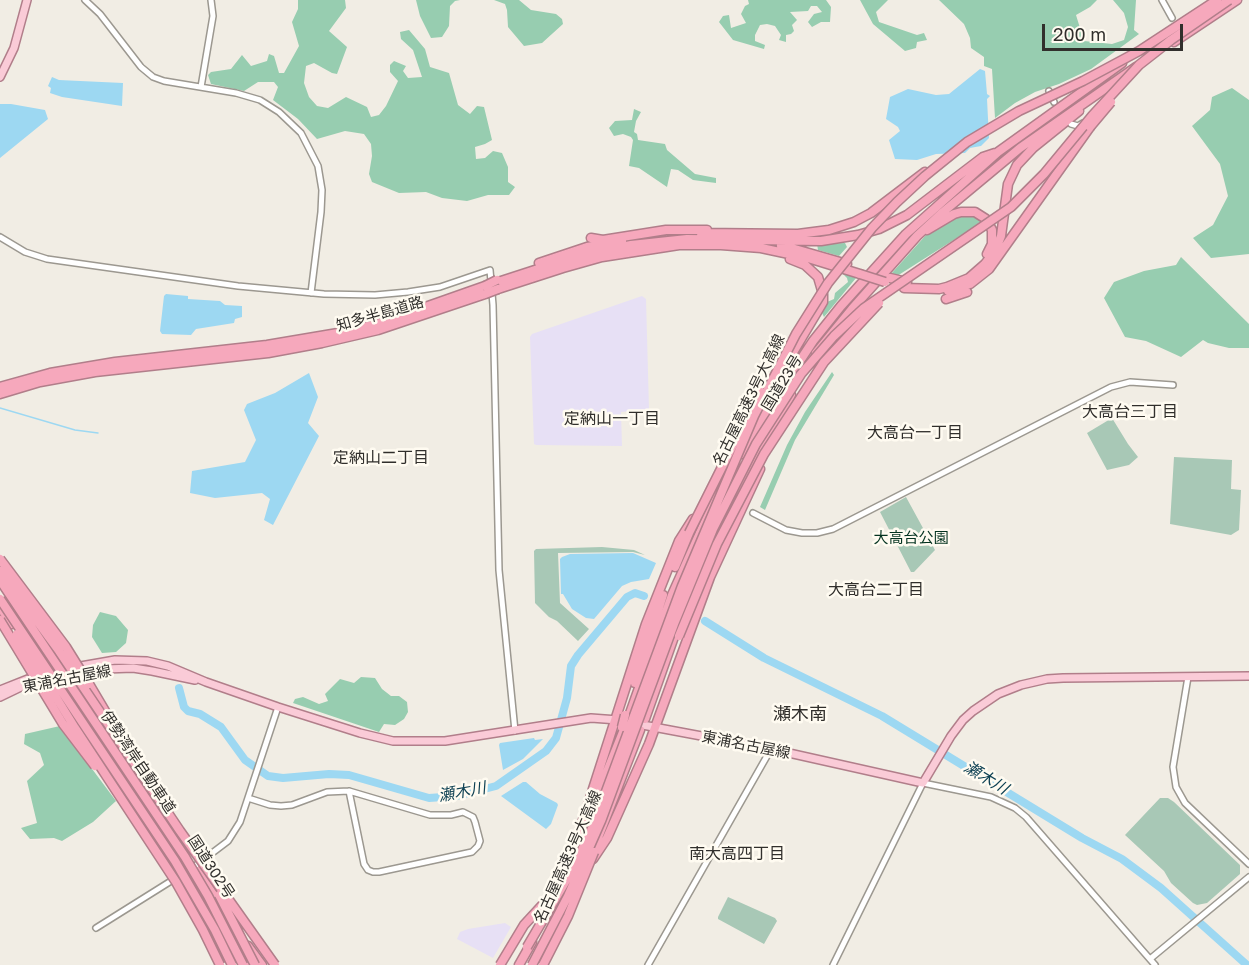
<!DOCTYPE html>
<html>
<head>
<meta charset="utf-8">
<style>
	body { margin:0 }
	#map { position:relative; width:1249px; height:965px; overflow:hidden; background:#f1ede4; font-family:"Golos Text",sans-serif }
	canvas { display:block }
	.scale { position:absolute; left:1042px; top:24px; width:141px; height:27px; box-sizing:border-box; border:3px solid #312f2c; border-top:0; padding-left:8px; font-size:18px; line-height:21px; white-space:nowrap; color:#312f2c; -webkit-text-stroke:4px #fffbf1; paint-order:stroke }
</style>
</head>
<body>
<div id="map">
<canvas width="1249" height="965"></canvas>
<div class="scale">200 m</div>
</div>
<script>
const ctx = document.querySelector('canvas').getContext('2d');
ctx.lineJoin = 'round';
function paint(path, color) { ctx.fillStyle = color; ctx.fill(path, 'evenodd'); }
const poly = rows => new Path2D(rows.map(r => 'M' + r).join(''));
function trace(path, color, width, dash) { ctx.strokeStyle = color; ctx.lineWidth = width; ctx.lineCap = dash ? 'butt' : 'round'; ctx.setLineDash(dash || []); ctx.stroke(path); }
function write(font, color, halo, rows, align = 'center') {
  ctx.font = font + ' "Golos Text","Noto Sans JP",sans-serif'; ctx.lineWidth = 5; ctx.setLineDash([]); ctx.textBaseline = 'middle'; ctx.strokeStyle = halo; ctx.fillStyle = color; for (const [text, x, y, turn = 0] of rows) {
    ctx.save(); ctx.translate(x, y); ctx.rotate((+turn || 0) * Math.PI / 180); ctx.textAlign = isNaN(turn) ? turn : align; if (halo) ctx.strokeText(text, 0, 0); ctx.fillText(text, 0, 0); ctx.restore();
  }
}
paint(poly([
	[642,296,646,299,649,409,621,412,622,446,536,445,534,444,530,337,532,334],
	[505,923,511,927,493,958,457,939,460,932,468,929]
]), '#e7e0f5');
paint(poly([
	[1112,418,1128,444,1138,457,1129,465,1107,470,1087,433],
	[1174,457,1232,460,1231,489,1241,490,1239,530,1231,535,1170,524],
	[906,497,935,550,914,572,911,572,880,512],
	[602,547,634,550,645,555,633,552,558,553,560,603,589,629,578,641,557,621,549,617,535,603,534,551,536,549],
	[1160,798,1168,798,1174,802,1240,865,1240,874,1207,903,1197,905,1193,903,1171,883,1164,871,1125,835],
	[728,897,775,918,777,921,764,944,718,919,718,917]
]), '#a8c8b6');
paint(poly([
	[298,0,345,0,346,8,329,31,347,47,337,74,332,73,314,63,306,66,304,83,309,97,317,106,328,108,346,97,367,107,371,117,379,115,386,106,398,81,390,72,390,65,394,61,406,66,403,71,408,78,422,77,413,50,401,39,400,32,409,30,425,49,430,67,449,73,458,105,470,114,477,106,484,107,492,140,485,144,475,147,476,159,485,158,493,151,502,153,508,167,508,182,515,187,509,195,488,195,467,201,442,198,426,192,399,193,372,182,369,174,372,156,371,144,364,134,345,131,317,139,298,119,273,100,278,87,274,82,258,82,244,91,211,84,208,75,211,72,231,69,242,55,251,66,267,61,269,54,274,56,279,73,284,73,299,46,292,22,298,9],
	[416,0,460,0,455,1,450,6,449,26,442,37,431,38,420,16],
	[494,0,519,0,531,10,556,14,562,19,563,24,542,43,524,46,508,27,507,10,505,4],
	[748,0,826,0,831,7,830,22,821,22,812,27,808,22,814,14,822,12,817,6,811,6,808,11,790,12,797,20,792,25,794,31,791,34,786,35,786,42,779,40,781,35,775,26,767,24,760,25,755,35,755,41,765,45,764,49,733,40,719,22,723,16,729,15,731,28,746,23,741,14,745,6,749,4],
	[860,0,888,0,876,12,879,22,917,35,924,33,927,40,917,42,916,48,905,51,873,24],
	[939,0,1097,0,1090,7,1076,15,1084,41,1112,44,1124,40,1128,27,1124,13,1113,0,1136,0,1134,30,1139,34,1091,69,1059,84,1035,92,1015,103,995,118,992,69,984,66,984,57,971,48,970,38,964,24],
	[1232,88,1249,100,1249,254,1211,258,1193,238,1213,225,1228,196,1220,164,1192,126,1210,110,1212,97],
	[634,109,641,112,636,121,634,132,637,134,638,140,665,144,667,150,695,174,716,178,716,183,693,180,678,170,671,169,667,187,639,168,629,166,633,140,631,137,623,134,614,136,609,128,615,121,632,120],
	[966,215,977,217,982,222,897,276,891,274,926,235,954,217],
	[845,243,847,247,839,256,818,250,817,244],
	[1181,257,1249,324,1249,348,1229,348,1208,343,1203,340,1181,357,1146,341,1125,337,1104,298,1114,282,1144,271,1176,265],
	[842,273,856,278,824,317,822,313,827,302,834,299,835,293,848,282,847,278],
	[832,372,834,375,795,440,765,510,760,507,787,445,805,412],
	[100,612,116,616,128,630,126,643,116,652,102,653,92,637,93,625],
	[361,677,375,678,382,689,391,696,399,696,407,702,408,712,404,719,395,725,384,724,379,732,293,703,295,699,303,697,319,704,328,701,325,694,340,679,354,683],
	[60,726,116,801,93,822,62,841,54,838,30,839,21,828,37,823,27,781,44,765,40,753,24,744,25,734]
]), '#97cdb0');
paint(poly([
	[980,69,985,71,987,94,990,96,987,99,989,138,981,146,970,148,965,153,936,154,917,160,895,159,889,140,900,131,898,127,886,119,890,97,908,89,936,95,949,94],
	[52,77,59,80,123,83,122,106,62,97,50,93,51,88,48,86],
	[0,104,11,104,45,110,48,119,0,158],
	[166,294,188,296,188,299,220,301,225,305,242,306,242,317,235,319,234,323,196,329,191,335,162,334,160,331,164,296],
	[309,373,318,397,308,423,319,436,273,525,264,520,270,499,262,493,215,498,190,493,192,471,245,462,256,440,244,410,247,404,275,393],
	[633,553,656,563,649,579,631,582,622,586,594,619,586,618,572,609,563,594,561,594,560,559,562,557,570,554],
	[534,738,535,740,543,739,523,759,503,770,499,745,500,743],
	[523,782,526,782,540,794,557,803,558,805,551,824,546,829,501,796]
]), '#9dd8f2');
trace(poly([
	[0,408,75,430,98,433]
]), '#9dd8f2', 1.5);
trace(poly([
	[705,621,764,658,882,716,1082,838,1122,859,1161,888,1247,965],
	[179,688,184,707,188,711,200,714,221,727,245,760,268,776,283,778,329,774,349,775,429,798,457,796,496,786,546,751,556,738,567,698,571,666,578,655,627,597,635,593,644,596]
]), '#9dd8f2', 8);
const minor = poly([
	[85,0,100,14,141,67,153,77,164,81,236,93,260,100,279,112,301,133,318,166,322,190,321,212,311,293],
	[1162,0,1172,18],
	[201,87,213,16,211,0],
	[1049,91,1054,102],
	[1071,124,1078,126,1083,123],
	[0,237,25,252,47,259,238,286,324,294,375,295,408,292,440,287,490,270,493,305,499,570,515,731],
	[753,513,786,530,802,533,817,533,833,529,1111,387,1130,382,1173,385],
	[1188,677,1173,767,1176,787,1185,803,1249,864],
	[248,798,270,805,281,806,292,805,327,792,349,791,430,815,451,815,463,812,473,817,475,822,480,841,478,846,472,852,379,872,373,872,368,870,364,864,349,791],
	[96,928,195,866,228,841,240,822,278,707],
	[1150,959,1249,877],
	[648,965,771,749],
	[833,965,923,783,991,797,1015,808,1026,817,1155,965]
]);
const major = poly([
	[0,77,14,48,27,0],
	[75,667,115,660,147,661,168,666,206,682,278,707,360,733,393,741,445,741,591,718,618,720],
	[0,690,33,677,64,669],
	[0,697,29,683,105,669,133,668,152,671,195,680],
	[632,723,771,749,923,783,951,736,963,720,973,711,998,694,1021,685,1047,679,1063,678,1249,676]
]);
const highway = poly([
	[1174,42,1237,0],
	[927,230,954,214,961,212,975,212,986,219,992,230,992,244,987,254],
	[701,233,798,234,829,230,854,222,871,213,925,172],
	[591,238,603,240,666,230,707,230],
	[781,245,847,264],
	[539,263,587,247,622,241],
	[890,278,907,282],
	[498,282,581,255,631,245,687,239,821,241,858,235,879,229,907,215,983,157,995,153],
	[904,288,939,289,947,287,969,278,985,264,995,251,1001,236,1008,184,1017,165,1033,148,1079,111],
	[498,289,563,268,602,257,679,245,721,245,761,248,808,258,860,274],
	[948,291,970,284,989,269,1090,127],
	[946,299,967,292],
	[816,353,852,309,917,236,943,212,1020,148,1136,67],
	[773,386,823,302,823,294,818,277,805,265,790,259],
	[0,387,50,373,115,362,267,345,344,332,377,324,485,286],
	[0,394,40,382,95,372,268,353,322,343,378,330,485,294],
	[776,429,791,395],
	[741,454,761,420,813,341,841,306,906,234,998,152,1122,63],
	[711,548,754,456,774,423],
	[675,567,689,533],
	[0,607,12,624],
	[635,683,663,595],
	[89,684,118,733],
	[94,710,163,818],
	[629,716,672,595,718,493],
	[645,719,675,634,704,565],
	[86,738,123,791],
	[587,821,625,727],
	[592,853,640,730],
	[593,859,607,838,649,744,710,577,760,469],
	[198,871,225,913],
	[566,873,646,624,679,541,693,519],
	[212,920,251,965],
	[248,946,262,965],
	[519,965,532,942]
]);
trace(minor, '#9c9890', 8);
trace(major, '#b17e8a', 10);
trace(highway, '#b17e8a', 11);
trace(minor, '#fff', 5);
trace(major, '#facbd7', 7);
trace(highway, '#f6a8bc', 8);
const highwayBridge = poly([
	[1090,127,1111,102],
	[860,274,885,282],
	[485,286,497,280],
	[485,294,498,289],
	[689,533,760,391],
	[0,559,66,647,89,684],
	[0,571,59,651,180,831,275,965],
	[0,580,185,857,208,896,243,965],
	[0,599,175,861,215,930,232,965],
	[0,620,63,724,95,766],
	[17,634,75,728,176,882,203,930,220,965],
	[679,636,717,544,764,454,824,362,879,303],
	[622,727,625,715],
	[219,895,255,965],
	[527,947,574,867,594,824,682,586,754,416,796,334,828,283,872,228,897,202,925,176,967,142,1019,111,1083,81,1139,51,1217,0],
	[500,965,524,925,559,887],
	[532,965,568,896,601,821,674,624,713,529,756,444,801,374,834,336,864,308,1011,207,1044,174,1092,116,1139,65,1171,40,1229,0],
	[543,965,568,916,594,852]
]);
trace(highwayBridge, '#b17e8a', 11, []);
trace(highwayBridge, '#f6a8bc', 8);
write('15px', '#312f2c', '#fffbf1', [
	["知多半島道路",380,314,-16],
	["国道23号",782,383,-59],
	["名古屋高速3号大高線",749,400,-64],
	["東浦名古屋線",67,679,-11],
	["東浦名古屋線",746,745,11],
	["伊勢湾岸自動車道",138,762,56],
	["名古屋高速3号大高線",568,857,-66],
	["国道302号",211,867,57]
]);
write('15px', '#043320', '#fffbf1', [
	["大高台公園",911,538]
]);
write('16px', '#312f2c', '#fffbf1', [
	["大高台三丁目",1130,412],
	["定納山一丁目",612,419],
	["大高台一丁目",915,433],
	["定納山二丁目",381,458],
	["大高台二丁目",876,590],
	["南大高四丁目",737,854]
]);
write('italic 16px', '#104254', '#fffbf1', [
	["瀬木川",986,778,31],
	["瀬木川",462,792,-10]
]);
write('18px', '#312f2c', '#fffbf1', [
	["瀬木南",800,714]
]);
</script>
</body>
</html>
